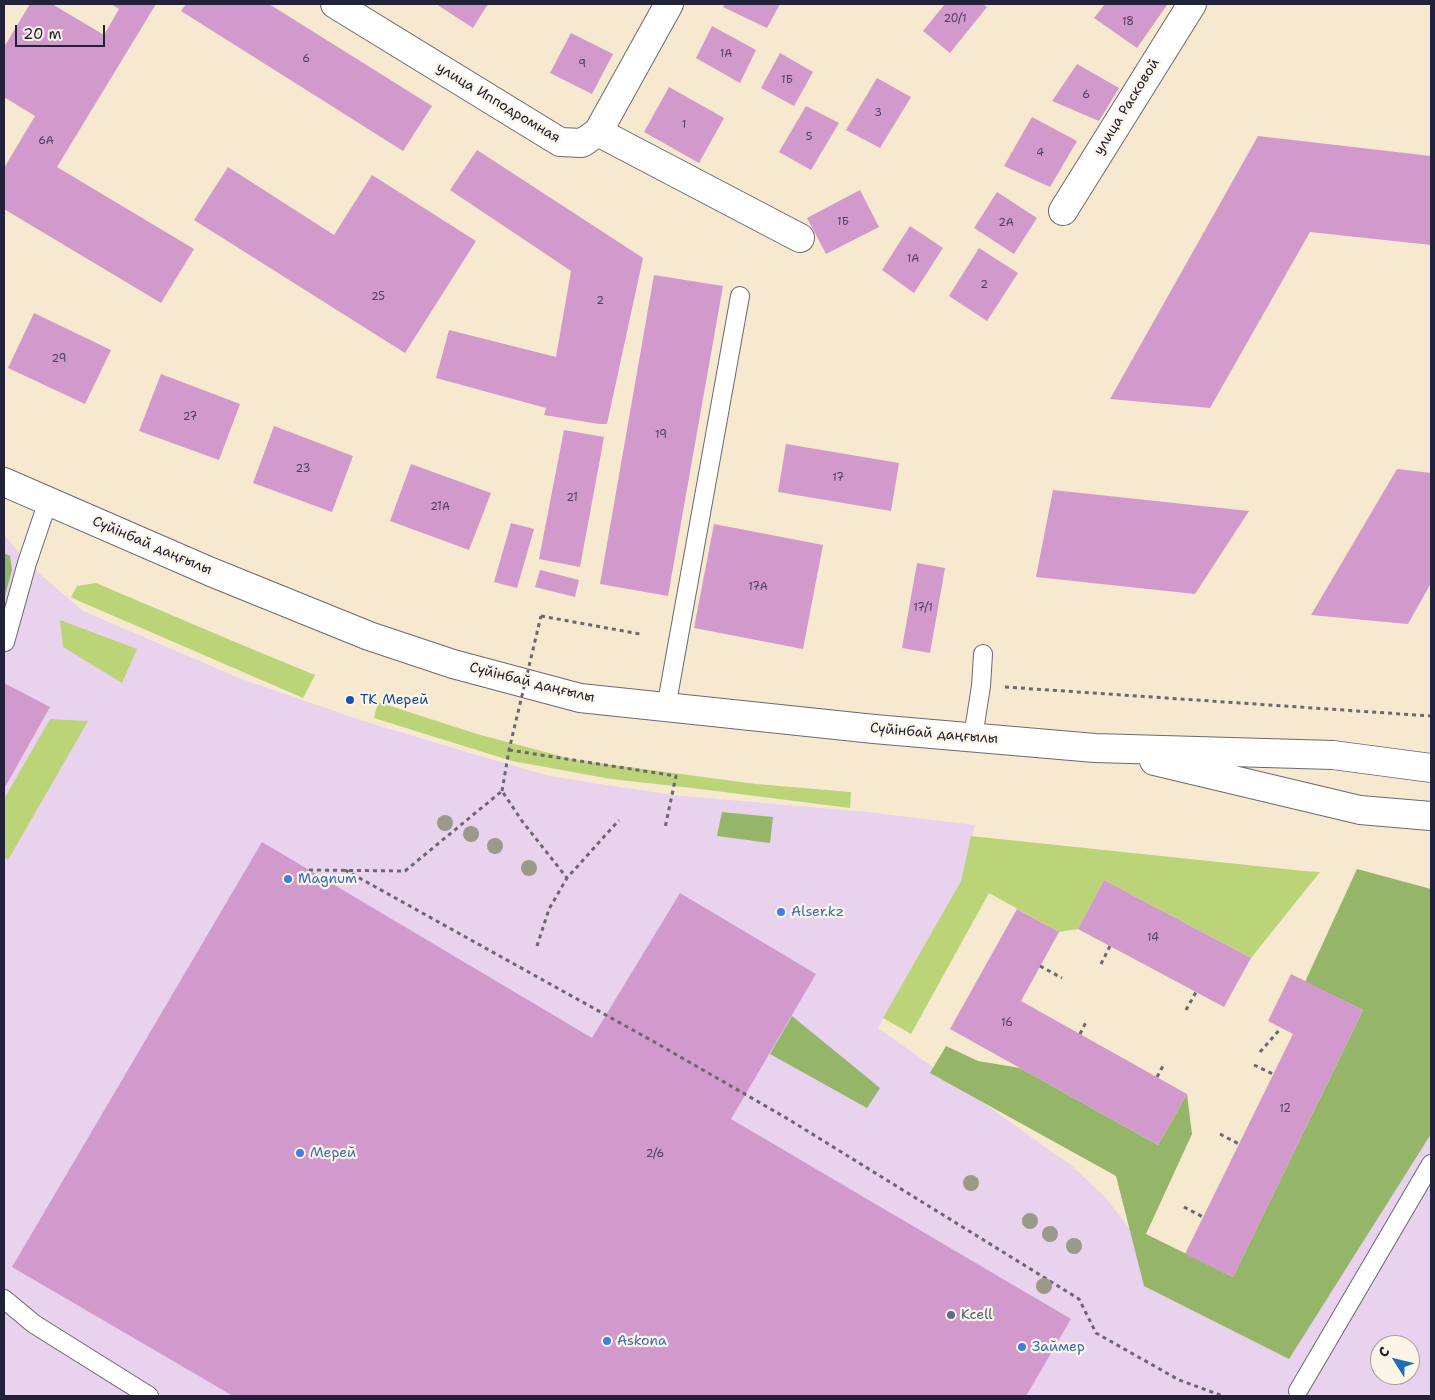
<!DOCTYPE html>
<html>
<head>
<meta charset="utf-8">
<style>
	body { margin:0 }
	#map { position:relative; width:1435px; height:1400px; overflow:hidden; background:#f6e9d0; font-family:"Shantell Sans",sans-serif }
	canvas { display:block }
	.frame { position:absolute; inset:0; border:5px solid #22223b; pointer-events:none }
	.north { position:absolute; left:1370px; top:1335px; width:50px; height:50px; box-sizing:border-box; background:#fcf5e5; border:1px solid #a5a1a1; border-radius:50%; rotate:306deg; font-size:14px; font-weight:700; line-height:20px; text-align:center; color:#22223b }
	.north::after { content:''; display:block; margin:auto; width:18px; height:22px; background:#1f6fb2; clip-path:polygon(50% 0,100% 100%,50% 72%,0 100%) }
	.scale { position:absolute; left:15px; top:25px; width:90px; height:22px; box-sizing:border-box; border:2px solid #22223b; border-top:0; padding-left:6px; font-size:15px; line-height:18px; white-space:nowrap; color:#22223b; -webkit-text-stroke:4px #fcf5e5; paint-order:stroke }
</style>
</head>
<body>
<div id="map">
<canvas width="1435" height="1400"></canvas>
<div class="frame"></div>
<div class="north">С</div>
<div class="scale">20 m</div>
</div>
<script>
const ctx = document.querySelector('canvas').getContext('2d');
ctx.lineJoin = 'round';
function paint(path, color) { ctx.fillStyle = color; ctx.fill(path, 'evenodd'); }
const poly = rows => new Path2D(rows.map(r => 'M' + r).join(''));
function trace(path, color, width, dash) { ctx.strokeStyle = color; ctx.lineWidth = width; ctx.lineCap = dash ? 'butt' : 'round'; ctx.setLineDash(dash || []); ctx.stroke(path); }
function write(font, color, halo, rows, align = 'center') {
  ctx.font = font + ' "Shantell Sans",sans-serif'; ctx.lineWidth = 4.5; ctx.setLineDash([]); ctx.textBaseline = 'middle'; ctx.strokeStyle = halo; ctx.fillStyle = color; for (const [text, x, y, turn = 0] of rows) {
    ctx.save(); ctx.translate(x, y); ctx.rotate((+turn || 0) * Math.PI / 180); ctx.textAlign = isNaN(turn) ? turn : align; if (halo) ctx.strokeText(text, 0, 0); ctx.fillText(text, 0, 0); ctx.restore();
  }
}
paint(poly([
	[4,534,27,563,83,611,239,678,360,720,460,750,549,776,672,795,867,812,975,825,961,881,878,1028,1072,1166,1105,1197,1132,1232,1138,1262,1265,1325,1431,1031,1431,1396,4,1396],
	[1380,1345,1410,1345,1410,1375,1380,1375]
]), '#e8d2ee');
paint(poly([
	[96,583,235,642,315,675,303,698,79,601,71,597,77,586],
	[60,620,137,649,122,683,63,647],
	[378,702,477,734,575,760,756,784,851,792,850,808,692,788,611,779,512,761,374,718],
	[50,719,88,721,8,860,4,857,4,799],
	[971,836,1304,871,1320,872,1251,958,1104,880,1078,929,1059,932,989,893,911,1034,883,1018,961,881]
]), '#bcd478');
paint(poly([
	[4,553,10,556,12,570,4,600],
	[722,812,773,817,770,843,717,836],
	[1357,869,1431,889,1431,1134,1289,1359,1144,1286,1116,1176,930,1073,946,1046,978,1061,1020,1068,1158,1145,1187,1094,1192,1134,1146,1234,1233,1277,1363,1010,1305,982],
	[792,1016,880,1088,867,1108,770,1054]
]), '#95b668');
paint(poly([
	[30,4,52,4,104,35,119,9,111,4,156,4,57,167,194,249,161,303,4,209,4,168,35,116,4,97,4,47],
	[186,4,269,4,432,106,403,151,181,11],
	[436,4,488,4,473,28],
	[725,4,780,4,767,28,723,7],
	[945,4,983,4,987,7,950,53,923,31],
	[1105,4,1166,4,1167,5,1137,48,1094,18],
	[712,26,756,50,740,83,696,58],
	[571,33,613,54,592,94,550,73],
	[780,53,813,72,794,106,761,88],
	[1077,64,1119,88,1099,121,1052,101],
	[877,78,911,97,880,148,846,130],
	[669,87,724,118,699,163,644,132],
	[806,106,839,123,811,170,779,152],
	[1032,117,1077,141,1050,187,1004,166],
	[1258,136,1431,156,1431,245,1310,232,1210,408,1110,399],
	[477,150,643,258,607,424,599,424,544,415,546,408,436,378,449,330,556,357,571,271,450,190],
	[228,167,334,235,372,175,476,241,405,353,194,220],
	[860,190,879,227,826,254,807,218],
	[997,192,1037,218,1014,254,974,228],
	[910,226,943,248,914,293,882,270],
	[979,248,1018,273,987,321,949,296],
	[654,275,723,286,668,596,600,584],
	[34,313,111,350,85,404,8,368],
	[161,374,240,404,219,460,139,431],
	[274,426,353,456,332,512,253,483],
	[564,430,604,437,580,567,539,559],
	[786,444,899,463,891,511,778,492],
	[411,464,491,493,469,550,390,521],
	[1397,469,1431,473,1431,583,1408,624,1311,615],
	[1053,490,1249,511,1195,594,1036,577],
	[511,523,534,529,517,588,494,582],
	[714,524,823,545,803,649,694,628],
	[917,563,945,568,930,653,902,648],
	[540,570,579,580,575,597,535,587],
	[4,683,50,707,4,789],
	[262,842,592,1038,680,893,816,974,731,1119,1071,1319,1026,1396,233,1396,12,1267],
	[1104,880,1251,958,1224,1007,1078,929],
	[1017,909,1059,932,1021,1001,1187,1094,1158,1145,950,1029],
	[1291,974,1363,1010,1233,1277,1185,1254,1293,1034,1268,1021]
]), '#d299cd');
const service = poly([
	[5,642,27,563,48,501],
	[666,708,740,296],
	[973,737,981,686,983,654],
	[4,1299,34,1324,149,1396],
	[1298,1391,1431,1164]
]);
const minor = poly([
	[335,4,560,142,582,143,598,132,800,238],
	[598,132,669,4],
	[1063,211,1192,4]
]);
const primary = poly([
	[4,482,211,572,369,636,453,664,580,698,874,729,1095,748,1333,755,1431,768],
	[1154,761,1360,810,1431,816]
]);
trace(service, '#6c686f', 20);
trace(minor, '#6c686f', 30);
trace(primary, '#6c686f', 30);
trace(poly([
	[541,616,640,634],
	[1005,687,1431,716],
	[509,750,676,776,665,828],
	[309,870,405,871,502,791,522,821,567,878],
	[345,870,658,1044,788,1119,1079,1299,1096,1333,1179,1380,1223,1396],
	[537,946,549,909,567,878,619,820],
	[1101,964,1110,946],
	[1040,966,1062,978],
	[1186,1010,1196,992],
	[1080,1034,1086,1022],
	[1260,1052,1281,1028],
	[1254,1065,1273,1074],
	[1157,1077,1164,1064],
	[1220,1134,1239,1144],
	[1184,1207,1203,1217]
]), '#6c686f', 3, [4, 4]);
trace(service, '#fff', 18);
trace(minor, '#fff', 28);
trace(primary, '#fff', 28);
trace(poly([
	[502,791,509,750,541,616]
]), '#6c686f', 3, [4, 4]);
ctx.fillStyle = '#9b9988';
for (const [x, y] of [
	[445,823],
	[471,834],
	[495,846],
	[529,868],
	[971,1183],
	[1030,1221],
	[1050,1234],
	[1074,1246],
	[1044,1286]
]) { ctx.beginPath(); ctx.arc(x, y, 8, 0, 2 * Math.PI); ctx.fill(); }
for (const [x, y, r, color] of [
	[350,700,5,"#1a4fb4"],
	[288,879,5,"#3f7fe0"],
	[781,912,5,"#3f7fe0"],
	[300,1153,5,"#3f7fe0"],
	[951,1315,5,"#5c6f8a"],
	[607,1341,5,"#3f7fe0"],
	[1022,1347,5,"#3f7fe0"]
]) { const dot = new Path2D(); dot.arc(x, y, r, 0, 2 * Math.PI); ctx.fillStyle = color; ctx.fill(dot); trace(dot, '#fcf5e5', 2); }
write('11px', '#4e4060', null, [
	["20/1",955,19],
	["18",1128,22],
	["1А",726,54],
	["6",306,59],
	["9",582,64],
	["1Б",787,80],
	["6",1086,95],
	["3",878,113],
	["1",684,125],
	["5",809,137],
	["6А",46,141],
	["4",1040,153],
	["1Б",843,222],
	["2А",1006,223],
	["1А",913,259],
	["2",984,285],
	["25",378,297],
	["2",600,301],
	["29",59,359],
	["27",190,417],
	["19",661,435],
	["23",303,469],
	["17",838,478],
	["21",572,498],
	["21А",440,507],
	["17А",758,587],
	["17/1",923,608],
	["14",1153,938],
	["16",1007,1023],
	["12",1285,1109],
	["2/6",655,1154]
]);
write('14px', '#22223b', '#fcf5e5', [
	["улица Ипподромная",498,103,31],
	["улица Расковой",1127,107,-58],
	["Сүйінбай даңғылы",152,546,23],
	["Сүйінбай даңғылы",532,683,14],
	["Сүйінбай даңғылы",934,734,5]
]);
write('14px', '#164399', '#fcf5e5', [
	["ТК Мерей",360,700]
], 'left');
write('14px', '#366cbe', '#fcf5e5', [
	["Magnum",298,879],
	["Alser.kz",791,912],
	["Мерей",310,1153],
	["Askona",617,1341],
	["Займер",1032,1347]
], 'left');
write('14px', '#4e5e75', '#fcf5e5', [
	["Kcell",961,1315]
], 'left');
</script>
</body>
</html>
